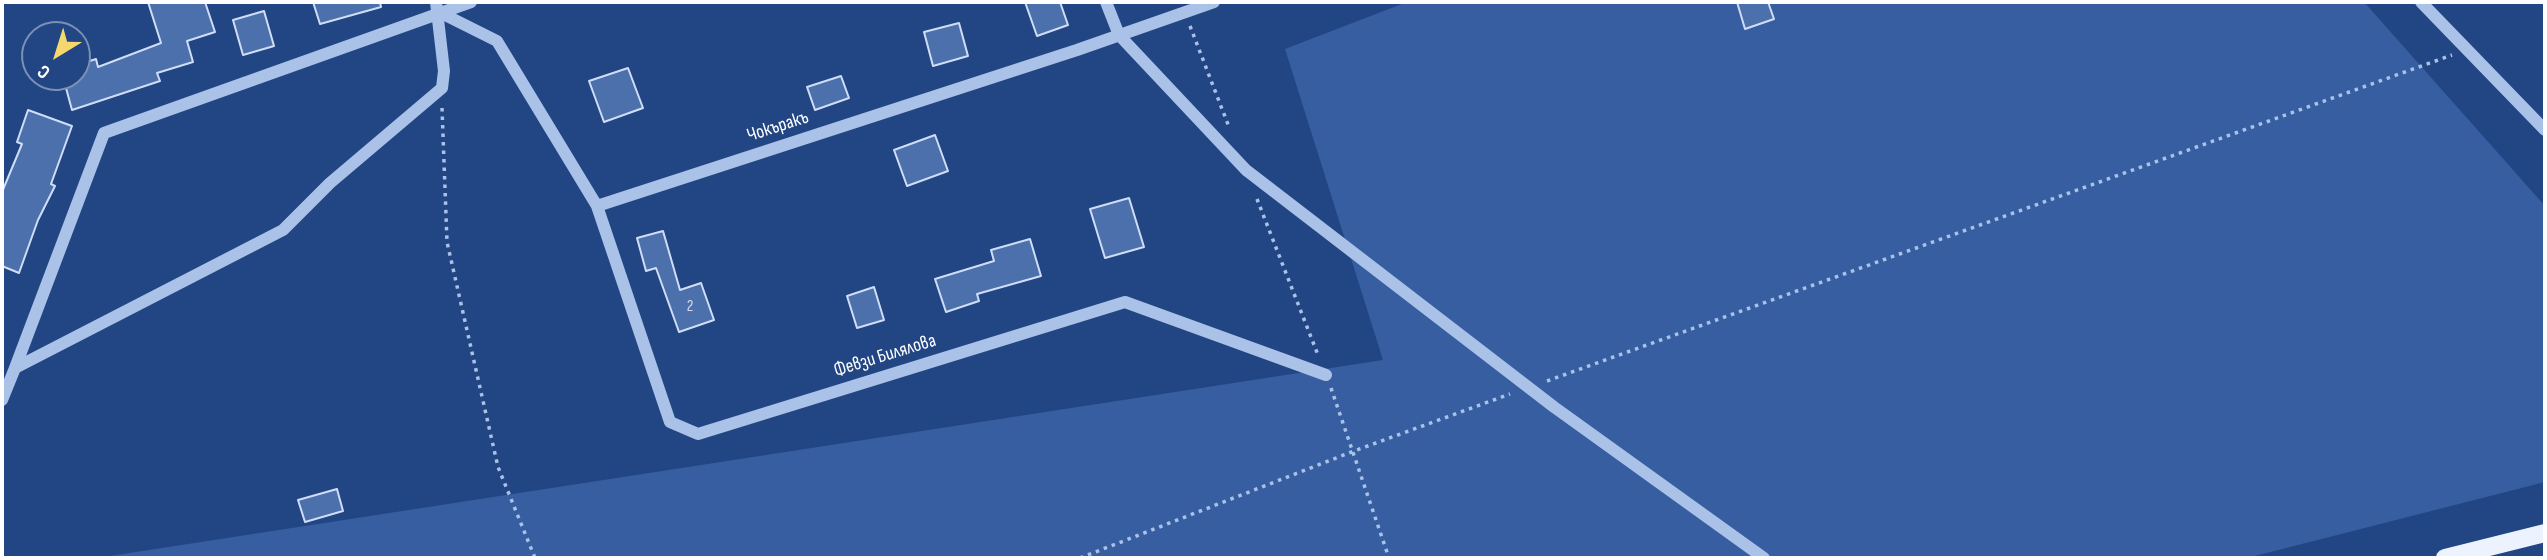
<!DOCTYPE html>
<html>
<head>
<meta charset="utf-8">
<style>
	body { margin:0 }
	#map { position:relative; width:2547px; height:560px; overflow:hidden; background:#224684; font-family:"Sofia Sans Condensed",sans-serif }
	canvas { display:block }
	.frame { position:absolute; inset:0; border:4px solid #fff; pointer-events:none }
	.north { position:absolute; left:21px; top:21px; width:70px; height:70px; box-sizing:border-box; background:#224684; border:2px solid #7a90b5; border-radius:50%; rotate:218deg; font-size:19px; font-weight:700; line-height:28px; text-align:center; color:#fff }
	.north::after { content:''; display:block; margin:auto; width:24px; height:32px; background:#f4d76d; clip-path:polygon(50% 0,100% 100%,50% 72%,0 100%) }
</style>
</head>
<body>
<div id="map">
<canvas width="2547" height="560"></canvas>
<div class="frame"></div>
<div class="north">С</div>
</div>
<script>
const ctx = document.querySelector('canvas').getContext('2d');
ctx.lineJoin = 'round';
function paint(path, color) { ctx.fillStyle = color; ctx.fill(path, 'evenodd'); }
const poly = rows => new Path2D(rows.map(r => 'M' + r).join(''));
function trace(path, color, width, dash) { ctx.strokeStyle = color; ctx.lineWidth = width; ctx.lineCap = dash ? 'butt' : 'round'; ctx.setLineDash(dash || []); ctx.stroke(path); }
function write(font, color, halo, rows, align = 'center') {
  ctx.font = font + ' "Sofia Sans Condensed",sans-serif'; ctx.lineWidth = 7; ctx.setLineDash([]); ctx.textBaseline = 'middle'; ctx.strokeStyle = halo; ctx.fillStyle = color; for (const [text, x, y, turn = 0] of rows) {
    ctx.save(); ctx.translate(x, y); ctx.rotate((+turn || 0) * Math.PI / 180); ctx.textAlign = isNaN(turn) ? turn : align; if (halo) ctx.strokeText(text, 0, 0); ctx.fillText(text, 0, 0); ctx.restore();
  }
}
paint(poly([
	[1407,2,2364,2,2545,206,2545,482,2247,558,97,558,1383,360,1285,49]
]), '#365ea1');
const building = poly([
	[148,2,205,2,215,32,187,41,193,62,157,73,160,81,72,110,63,77,77,77,77,65,96,59,98,67,161,43,148,2],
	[313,2,380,2,381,7,320,24,313,2],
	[1025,2,1060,2,1068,25,1037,36,1025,2],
	[1737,2,1768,2,1774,19,1745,29,1737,2],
	[264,11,274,46,243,55,233,20,264,11],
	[959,23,968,56,933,66,924,32,959,23],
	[628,68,643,108,604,122,589,81,628,68],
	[841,76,849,98,815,110,807,87,841,76],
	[28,110,72,126,51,184,55,186,38,220,19,273,2,266,2,192,22,144,17,142,28,110],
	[935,135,948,171,907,186,894,150,935,135],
	[1129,198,1144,247,1105,258,1090,209,1129,198],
	[663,231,680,290,701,283,714,320,679,332,656,268,646,271,637,238,663,231],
	[1030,239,1041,276,977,294,979,301,946,312,935,279,994,261,991,250,1030,239],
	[874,287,884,320,857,328,847,296,874,287],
	[337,489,343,511,305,522,298,500,337,489]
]);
paint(building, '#4b70ac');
trace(building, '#cfdef6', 2);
trace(poly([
	[1190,26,1229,127],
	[442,108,447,242,498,467,535,558],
	[1257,199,1318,355],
	[1547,381,2452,55],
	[1331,388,1389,558],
	[1080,558,1354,451,1510,394]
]), '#abc2e8', 3.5, [3.5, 5]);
trace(poly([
	[1106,2,1119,35,1246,170,1554,407,1764,558],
	[2421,2,2545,130],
	[439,12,497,41,597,206,1077,50,1214,2],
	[597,206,670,422,698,434,1125,302,1326,375],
	[15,368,104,133,471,2],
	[2,400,15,368,283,230,330,183,442,88,444,71,436,2]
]), '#abc2e8', 12);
trace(poly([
	[2445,558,2545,533]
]), '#edf3fe', 18);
write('16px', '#d2dbea', null, [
	["2",690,307]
]);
write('19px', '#fff', '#224684', [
	["Чокъракъ",778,127,-18],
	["Февзи Билялова",885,356,-17]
]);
</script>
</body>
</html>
